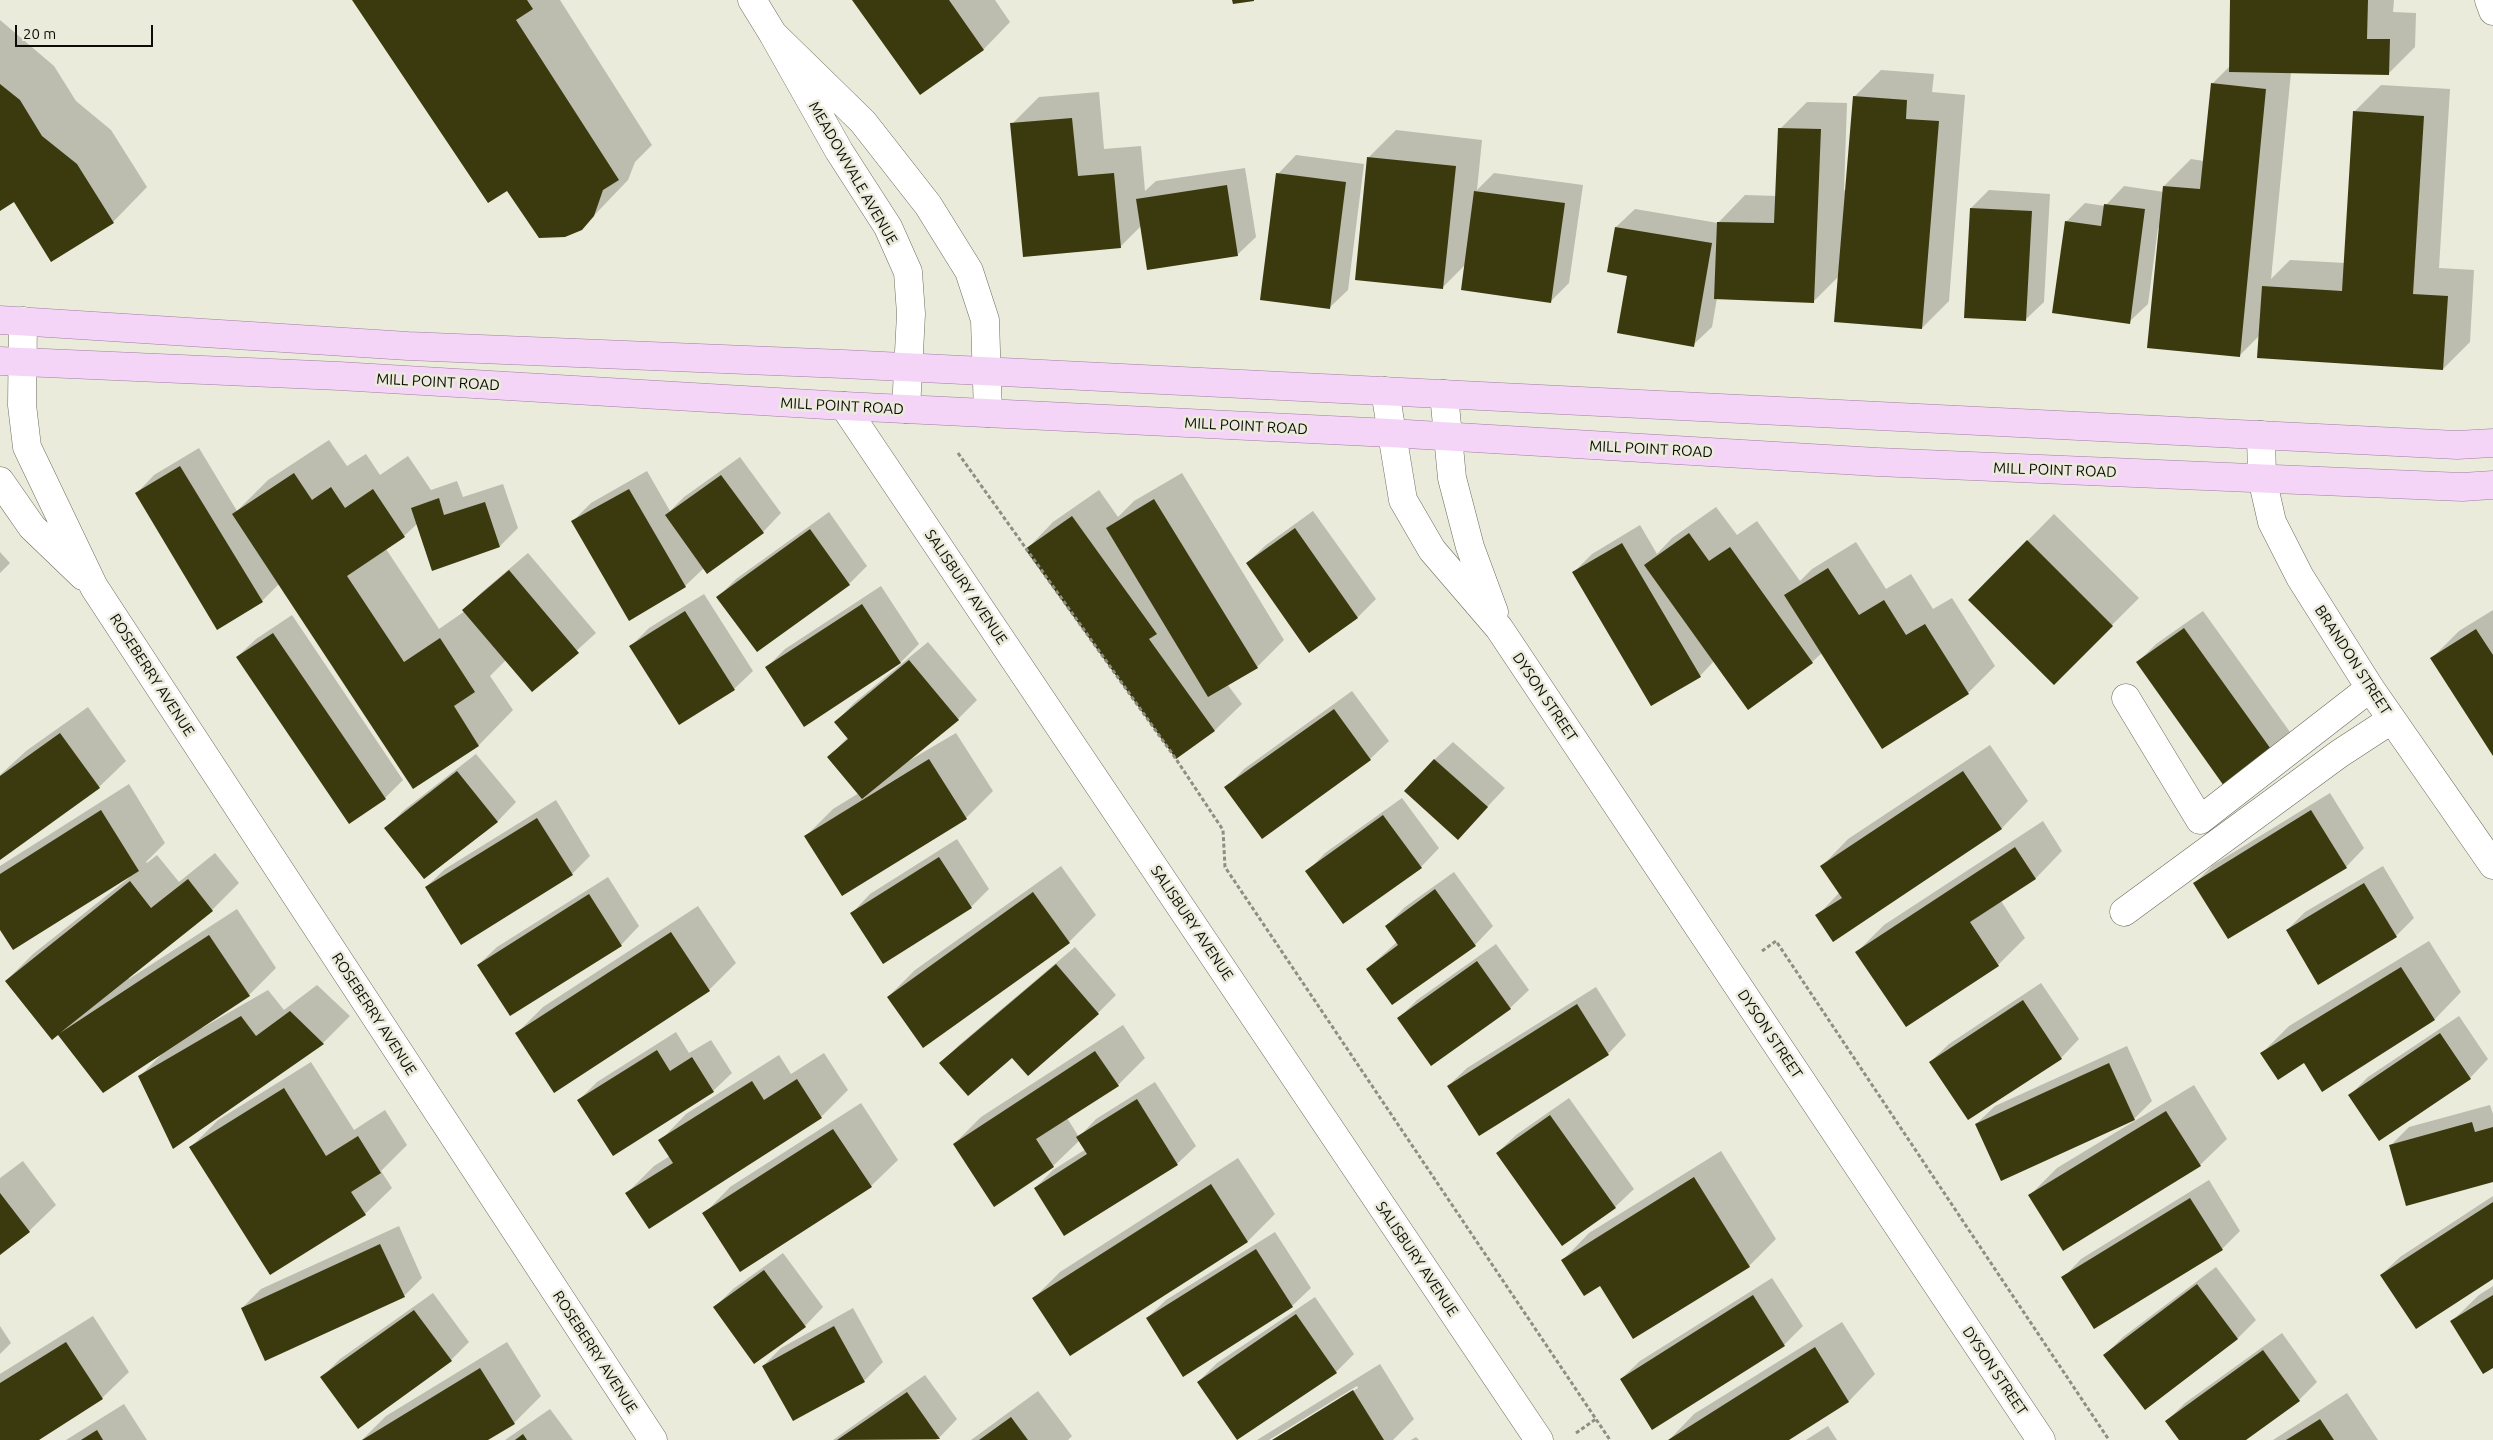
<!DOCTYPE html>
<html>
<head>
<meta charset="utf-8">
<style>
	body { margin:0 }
	#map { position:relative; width:2493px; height:1440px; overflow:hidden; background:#ebebdb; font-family:Ubuntu,sans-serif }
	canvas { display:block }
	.scale { position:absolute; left:15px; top:25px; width:138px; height:22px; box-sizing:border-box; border:2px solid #0d0d08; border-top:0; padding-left:6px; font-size:15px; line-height:18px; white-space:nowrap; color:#0d0d08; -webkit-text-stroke:4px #ebebdb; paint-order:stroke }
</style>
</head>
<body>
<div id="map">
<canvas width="2493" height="1440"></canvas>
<div class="scale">20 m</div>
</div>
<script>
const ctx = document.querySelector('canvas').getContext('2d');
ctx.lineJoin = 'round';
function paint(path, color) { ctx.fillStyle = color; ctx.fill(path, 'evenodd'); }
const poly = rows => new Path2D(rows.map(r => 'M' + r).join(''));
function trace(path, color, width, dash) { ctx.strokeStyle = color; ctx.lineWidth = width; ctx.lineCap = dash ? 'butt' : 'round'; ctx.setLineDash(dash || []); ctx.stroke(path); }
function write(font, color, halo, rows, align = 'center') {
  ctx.font = font + ' Ubuntu,sans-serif'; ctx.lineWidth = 5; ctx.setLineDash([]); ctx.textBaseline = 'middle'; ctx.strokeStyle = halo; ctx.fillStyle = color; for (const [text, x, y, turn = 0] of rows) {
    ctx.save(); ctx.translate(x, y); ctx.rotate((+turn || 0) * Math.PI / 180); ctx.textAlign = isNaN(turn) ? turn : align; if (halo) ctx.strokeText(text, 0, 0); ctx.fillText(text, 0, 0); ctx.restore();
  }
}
paint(poly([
	[353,0,560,0,652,145,635,162,628,180,581,229,508,190],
	[854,0,995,0,1010,22,984,49,920,93],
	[2231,0,2394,0,2393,12,2416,13,2415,47,2388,74,2291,72,2271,279,2290,260,2345,263,2354,112,2381,85,2450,89,2439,268,2474,270,2470,342,2443,369,2260,335,2239,356,2160,228,2158,228,2148,304,2129,322,2066,222,2085,203,2105,206,2124,186,2164,192,2164,186,2191,159,2204,161,2212,84,2230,66],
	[0,20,54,66,76,101,111,130,147,187,113,222,14,201,0,209],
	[1881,70,1934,74,1932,92,1965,95,1949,301,1922,328,1839,276,1814,301,1717,298,1712,327,1693,345,1629,275,1616,227,1635,209,1718,223,1745,195,1777,196,1780,129,1807,102,1847,103,1844,190,1846,190,1854,97],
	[1099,92,1104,149,1141,146,1145,191,1156,181,1245,168,1256,237,1237,255,1141,226,1120,247,1012,124,1039,97],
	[1396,130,1482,140,1477,190,1494,173,1583,185,1569,283,1551,301,1465,265,1443,287,1369,157],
	[1296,155,1364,164,1348,290,1329,308,1278,174],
	[1989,190,2050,194,2044,302,2025,320,1971,208],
	[329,440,347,466,366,454,380,475,408,456,431,490,457,481,463,497,503,484,518,528,500,546,417,524,404,536,386,549,439,629,465,611,463,610,482,592,528,553,596,633,532,691,506,660,490,676,513,710,479,745,413,787,279,584,262,601,136,494,154,475,199,448,237,511,268,480],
	[740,457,781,513,763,532,704,568,685,586,573,521,591,503,647,471,670,511,684,497],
	[1182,473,1284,640,1257,667,1227,684,1242,704,1215,730,1176,758,1027,549,1053,522,1099,490,1118,517,1134,501],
	[1716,507,1737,535,1757,521,1800,581,1812,569,1856,542,1886,589,1911,574,1933,609,1952,598,1995,666,1968,693,1822,653,1812,662,1748,708,1714,661,1700,676,1574,572,1592,554,1640,525,1657,554,1672,538],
	[1313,511,1376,599,1358,617,1310,651,1247,563,1266,545],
	[829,512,867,566,849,584,718,597,736,579],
	[2054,514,2139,598,2054,683,1969,600],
	[0,552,10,563,0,573],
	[881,586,919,644,901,662,767,667,785,649],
	[704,594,753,671,734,689,631,646,649,628],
	[2493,610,2493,754,2432,658,2459,631],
	[2203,611,2290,732,2272,751,2138,662,2156,644],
	[292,615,403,780,385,798,237,657,256,639],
	[928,642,977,700,958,719,905,763,956,733,993,791,966,818,806,836,833,809,859,793,829,757,848,737,836,722,854,703],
	[1352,691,1389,741,1370,759,1226,788,1244,769],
	[88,707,126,761,99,787,0,858,0,775,26,751],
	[1453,742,1505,788,1458,838,1434,760],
	[1990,745,2028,801,2002,828,1817,916,1839,893,1822,866,1848,839],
	[476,754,516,802,498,821,425,878,386,828,404,810],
	[129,784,165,843,146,862,147,863,157,855,179,882,215,853,239,883,212,910,128,977,129,979,237,909,276,968,249,995,201,1027,202,1028,268,990,284,1010,317,985,350,1016,323,1043,174,1147,140,1076,163,1053,58,1033,6,981,33,954,130,877,129,875,0,927,0,866],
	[2330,793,2364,848,2346,867,2195,883,2213,865],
	[1402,798,1439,848,1421,867,1307,872,1325,853],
	[556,800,590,856,572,874,426,887,445,869],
	[2043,821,2062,851,2036,878,2001,901,2025,938,1998,965,1857,952,1884,925],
	[957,839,989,889,971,907,852,913,870,894],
	[1061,866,1096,915,1069,942,888,997,915,970],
	[2383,866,2414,918,2396,936,2287,930,2305,912],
	[1454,872,1493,926,1475,945,1393,1004,1367,969,1397,942,1386,926,1405,907],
	[608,877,639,926,621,945,478,965,497,947],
	[698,906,736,963,709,990,516,1034,543,1007],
	[2429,941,2461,992,2435,1019,2323,1090,2304,1062,2262,1053,2289,1026],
	[1496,944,1529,990,1510,1008,1399,1018,1417,1000],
	[1075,947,1116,995,1098,1013,1013,1056,941,1063,959,1045],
	[2041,983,2079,1039,2061,1058,1930,1062,1949,1044],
	[1596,987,1626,1035,1608,1054,1448,1086,1467,1068],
	[2459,1016,2488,1059,2470,1078,2350,1095,2368,1077],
	[1123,1025,1145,1058,1118,1085,1067,1118,1079,1137,1096,1119,1155,1082,1196,1146,1177,1164,1035,1188,1053,1170,1086,1149,1080,1140,1053,1166,954,1144,981,1117],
	[676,1032,689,1053,711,1040,732,1073,713,1091,579,1100,597,1082],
	[2127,1046,2152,1101,2134,1119,1976,1124,1995,1106],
	[824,1053,848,1090,821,1117,627,1193,654,1166,670,1156,660,1141,686,1114,779,1055,791,1074],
	[311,1062,354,1130,385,1110,407,1145,381,1171,392,1188,365,1214,191,1147,218,1120],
	[2194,1085,2227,1139,2200,1165,2030,1195,2057,1168],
	[1569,1098,1634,1189,1615,1207,1497,1153,1516,1135],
	[861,1103,898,1160,871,1186,704,1214,730,1187],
	[2490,1105,2493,1114,2493,1181,2391,1145,2409,1127],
	[1721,1151,1776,1239,1749,1266,1563,1260,1589,1233],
	[1238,1158,1275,1214,1248,1241,1070,1354,1033,1299,1060,1272],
	[23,1161,56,1205,29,1231,0,1254,0,1178],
	[2209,1180,2240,1231,2222,1249,2063,1278,2081,1259],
	[2493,1196,2493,1278,2381,1275,2400,1257],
	[399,1226,422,1278,404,1296,242,1308,261,1289],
	[1275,1232,1311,1288,1292,1306,1147,1318,1166,1300],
	[783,1253,823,1307,805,1326,715,1307,733,1289],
	[2216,1267,2256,1320,2238,1338,2145,1408,2105,1355,2123,1337],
	[1772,1278,1803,1326,1784,1345,1652,1428,1621,1379,1640,1361],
	[2493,1286,2493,1366,2452,1321,2479,1295],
	[433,1293,469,1342,451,1360,322,1377,340,1359],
	[1315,1297,1354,1354,1336,1372,1198,1382,1217,1363],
	[853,1308,883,1362,864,1381,793,1419,763,1366,781,1348],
	[93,1316,129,1372,102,1398,37,1440,0,1440,0,1374],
	[1842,1322,1875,1374,1849,1401,1787,1440,1669,1440,1694,1414],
	[0,1326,11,1343,0,1354],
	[2282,1333,2317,1382,2299,1400,2243,1440,2180,1440,2167,1421,2185,1403],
	[507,1342,541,1396,514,1423,486,1440,362,1440,386,1416],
	[1380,1364,1414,1419,1393,1440,1274,1440,1358,1388,1357,1386,1269,1440,1257,1440],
	[925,1375,957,1419,939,1438,936,1440,833,1440],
	[1038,1391,1072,1436,1068,1440,971,1440],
	[2347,1393,2378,1440,2273,1440],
	[124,1404,147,1440,66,1440],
	[550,1409,573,1440,505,1440],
	[1828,1426,1837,1440,1806,1440],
	[1416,1437,1419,1440,1411,1440]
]), '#0003');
paint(poly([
	[352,0,527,0,533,9,516,20,619,180,603,190,594,216,582,230,565,237,539,238,507,191,488,203],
	[852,0,949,0,984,50,920,95],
	[1232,0,1254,0,1254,1,1233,4],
	[2230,0,2368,0,2367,39,2390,39,2389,75,2229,72],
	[2211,83,2266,89,2240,357,2147,348,2163,186,2200,189],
	[0,84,20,100,42,136,77,164,114,223,51,262,14,202,0,211],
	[1853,96,1907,100,1906,119,1939,121,1922,329,1834,322],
	[2353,111,2424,116,2413,294,2448,296,2443,370,2257,358,2262,286,2342,291],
	[1072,118,1078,176,1114,173,1121,248,1023,257,1010,123],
	[1778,128,1821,129,1814,303,1714,299,1717,222,1774,223],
	[1367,157,1456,166,1443,289,1355,280],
	[1276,173,1346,182,1330,309,1260,300],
	[1227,185,1238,256,1147,270,1136,199],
	[1474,191,1565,203,1551,303,1461,290],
	[2104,204,2145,209,2130,324,2052,313,2065,221,2101,226],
	[1970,208,2032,211,2026,321,1964,318],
	[1615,227,1712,243,1694,347,1617,333,1627,276,1607,272],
	[180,466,263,602,217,630,135,493],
	[294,473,312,500,331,487,345,508,373,489,405,537,347,576,404,662,440,638,475,692,454,706,479,746,413,789,232,514],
	[721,475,764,533,707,574,665,515],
	[629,489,686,587,629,621,571,521],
	[439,498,444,515,485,502,500,547,432,571,411,508],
	[1154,499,1258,668,1208,697,1106,528],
	[1072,516,1157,634,1149,639,1215,731,1176,759,1025,549],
	[1295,528,1358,618,1309,653,1246,563],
	[810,529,850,585,757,652,716,597],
	[1689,533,1709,561,1730,547,1813,663,1748,710,1644,565],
	[2027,540,2113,626,2054,685,1968,600],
	[1622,543,1701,677,1651,706,1572,572],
	[1828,568,1859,615,1884,600,1906,635,1925,624,1969,694,1882,749,1784,595],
	[509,570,579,653,532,692,462,610],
	[862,604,901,663,804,727,765,667],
	[685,611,735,690,679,725,629,646],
	[2184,628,2273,752,2224,786,2136,662],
	[2476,629,2493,655,2493,756,2430,658],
	[273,633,386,799,349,824,236,657],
	[909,660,959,720,862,799,827,757,848,739,834,722],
	[1334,709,1371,760,1262,839,1224,787],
	[60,733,100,788,0,860,0,776],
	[929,759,967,819,842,896,804,836],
	[1434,759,1488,807,1458,840,1404,791],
	[457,771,498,822,424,879,384,828],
	[1963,771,2002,829,1833,942,1815,915,1842,898,1820,866],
	[101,810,139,871,13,950,0,930,0,874],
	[2311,810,2347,868,2228,939,2193,883],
	[1383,815,1422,868,1343,924,1305,871],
	[537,818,573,875,461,945,425,887],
	[2015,847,2036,879,1970,922,1999,966,1906,1027,1855,952],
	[939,857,972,908,883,964,850,913],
	[188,879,213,911,60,1033,209,935,250,996,103,1093,58,1035,52,1040,5,981,130,881,151,908],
	[2364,883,2397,937,2318,985,2286,930],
	[1435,889,1476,946,1392,1005,1366,969,1398,945,1385,926],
	[1033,892,1070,943,923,1048,887,997],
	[589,894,622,946,510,1016,477,965],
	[671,932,710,991,554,1093,515,1033],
	[1477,961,1511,1009,1431,1066,1397,1018],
	[1056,964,1099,1014,1028,1076,1012,1058,968,1096,939,1063],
	[2401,967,2435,1020,2322,1092,2304,1063,2278,1080,2260,1053],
	[2023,1000,2062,1059,1968,1120,1929,1062],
	[1577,1004,1609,1055,1479,1136,1447,1086],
	[290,1011,324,1044,173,1149,138,1076,241,1016,256,1036],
	[2440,1033,2471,1079,2379,1141,2348,1095],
	[657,1050,670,1071,692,1057,714,1092,613,1156,577,1100],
	[1095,1051,1119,1086,1036,1139,1054,1167,994,1207,953,1144],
	[2109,1063,2135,1120,2001,1181,1975,1124],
	[797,1079,822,1118,649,1229,625,1193,673,1163,658,1140,752,1081,764,1100],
	[284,1088,326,1156,358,1136,381,1173,351,1192,366,1215,270,1275,189,1147],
	[1137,1099,1178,1165,1064,1236,1034,1188,1087,1154,1076,1137],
	[2166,1111,2201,1166,2063,1251,2028,1195],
	[1550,1115,1616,1208,1562,1246,1496,1153],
	[2472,1122,2475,1132,2493,1127,2493,1182,2406,1206,2389,1145],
	[833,1129,872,1187,740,1272,702,1213],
	[1694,1177,1750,1267,1633,1339,1600,1286,1584,1296,1561,1260],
	[1211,1184,1248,1242,1070,1356,1032,1298],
	[0,1193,30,1232,0,1255],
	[2190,1198,2223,1250,2094,1329,2061,1277],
	[2493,1202,2493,1279,2416,1329,2380,1275],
	[380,1244,405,1297,265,1361,241,1308],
	[1256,1249,1293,1307,1183,1377,1146,1318],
	[764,1270,806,1327,754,1364,713,1307],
	[2197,1284,2238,1339,2145,1410,2103,1355],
	[1753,1295,1785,1346,1652,1430,1620,1379],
	[2493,1295,2493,1368,2483,1374,2450,1321],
	[414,1310,452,1361,358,1429,320,1377],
	[1296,1314,1337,1373,1237,1440,1197,1382],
	[834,1326,865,1382,793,1421,762,1366],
	[66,1342,103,1399,39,1440,0,1440,0,1383],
	[1815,1347,1849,1402,1789,1440,1668,1440],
	[2263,1350,2300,1401,2246,1440,2179,1440,2165,1421],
	[480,1368,515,1424,488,1440,362,1440],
	[1353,1390,1384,1440,1272,1440],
	[907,1392,940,1439,837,1440],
	[1011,1417,1028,1440,979,1440],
	[2320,1419,2334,1440,2286,1440],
	[97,1430,103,1440,81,1440],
	[523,1434,527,1440,515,1440]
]), '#3b3a0f');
const minor = poly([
	[752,0,773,34,839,151,888,227,908,272,911,314,906,409],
	[2489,0,2493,11],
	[773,34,863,122,928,205,969,271,985,320,988,413],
	[23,321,22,405,27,447,94,587,653,1440],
	[1385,391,1403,500,1432,550,1499,628,2041,1440],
	[1444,394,1452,478,1470,547,1494,612],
	[844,406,1539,1440],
	[2261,435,2262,478,2272,522,2300,577,2370,688,2493,865],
	[0,481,32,527,83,576],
	[2126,698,2200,820,2370,688],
	[2124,912,2339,754,2391,720]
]);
const major = poly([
	[0,320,408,346,843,364,2457,445,2493,443],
	[0,361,339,376,844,406,1390,433,1877,462,2462,487,2493,485]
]);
trace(minor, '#6c6c5e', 29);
trace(major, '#9f7da0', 29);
trace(poly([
	[958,453,1176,759,1223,830,1225,867,1610,1440],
	[1762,951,1776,941,2109,1440],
	[1576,1433,1596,1419]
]), '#8e8e83', 3, [4, 2.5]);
trace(minor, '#fff', 28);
trace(major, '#f5d5f7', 28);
write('15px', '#0d0d08', '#ebebdb', [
	["MEADOWVALE AVENUE",853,173,60],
	["MILL POINT ROAD",438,382,3],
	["MILL POINT ROAD",842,406,3],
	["MILL POINT ROAD",1246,426,3],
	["MILL POINT ROAD",1651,449,3],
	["MILL POINT ROAD",2055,470,2],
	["SALISBURY AVENUE",966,587,56],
	["BRANDON STREET",2353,660,57],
	["ROSEBERRY AVENUE",152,675,57],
	["DYSON STREET",1545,697,56],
	["SALISBURY AVENUE",1192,923,56],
	["ROSEBERRY AVENUE",374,1014,57],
	["DYSON STREET",1770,1034,56],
	["SALISBURY AVENUE",1417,1259,56],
	["ROSEBERRY AVENUE",595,1352,57],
	["DYSON STREET",1995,1371,56]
]);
</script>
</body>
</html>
